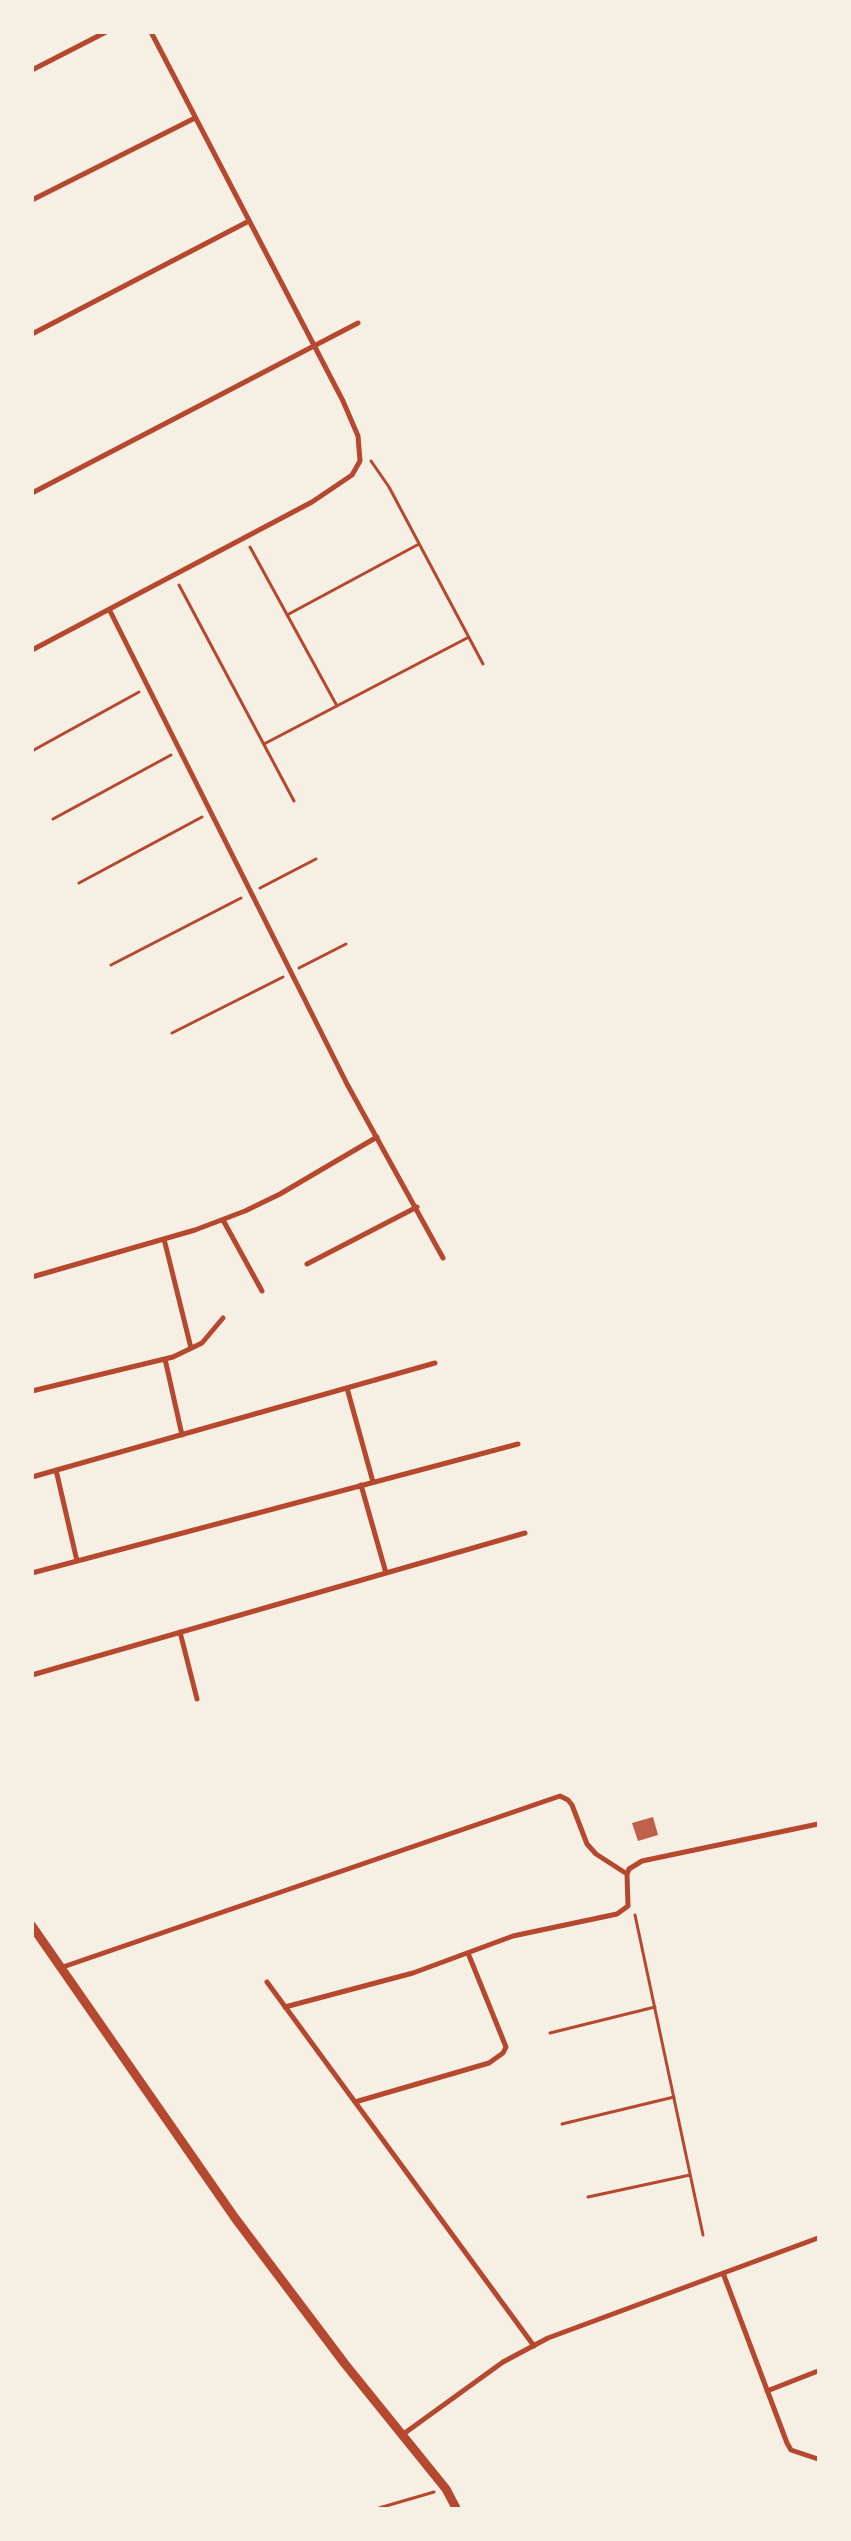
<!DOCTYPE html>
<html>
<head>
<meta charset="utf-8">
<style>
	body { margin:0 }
	#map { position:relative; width:851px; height:2541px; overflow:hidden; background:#f6efe4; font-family:Arial,sans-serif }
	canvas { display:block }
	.frame { position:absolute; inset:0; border:34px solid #f6efe4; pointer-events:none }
</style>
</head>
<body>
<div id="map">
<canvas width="851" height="2541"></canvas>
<div class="frame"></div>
</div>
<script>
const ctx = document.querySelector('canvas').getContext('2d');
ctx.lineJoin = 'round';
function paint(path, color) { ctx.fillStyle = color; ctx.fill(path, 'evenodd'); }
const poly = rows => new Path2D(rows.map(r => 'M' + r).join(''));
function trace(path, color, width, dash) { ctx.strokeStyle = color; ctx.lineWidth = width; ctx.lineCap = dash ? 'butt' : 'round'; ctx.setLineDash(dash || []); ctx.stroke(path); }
paint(poly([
	[653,1817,658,1835,638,1841,632,1823]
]), '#bf614a');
trace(poly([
	[371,461,389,487,483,664],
	[250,547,337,706],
	[179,585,294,801],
	[287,615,419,544],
	[264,744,469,637],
	[32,751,139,692],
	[53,819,171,755],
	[79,883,202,817],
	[260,888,316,859],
	[111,965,241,898],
	[299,968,346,944],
	[172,1033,283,977],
	[635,1915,703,2235],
	[550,2033,655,2007],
	[562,2124,674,2097],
	[588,2197,690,2175],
	[379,2508,434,2492]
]), '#b5482f', 3);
trace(poly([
	[32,70,106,32],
	[32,200,195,118],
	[32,334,249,221],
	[32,493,358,323],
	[110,611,347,1084,443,1258],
	[32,650,312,502,352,475,360,461,358,436,343,401,151,32],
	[223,1220,262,1291],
	[164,1239,191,1348],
	[307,1264,417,1207],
	[32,1277,195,1230,245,1211,280,1194,377,1137],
	[165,1359,182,1435],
	[347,1388,373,1482],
	[32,1391,173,1357,202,1343,223,1318],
	[56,1470,77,1561],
	[32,1477,435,1363],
	[361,1485,386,1573],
	[32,1573,518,1444],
	[180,1632,197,1699],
	[32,1675,525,1533],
	[60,1968,560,1796,568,1800,572,1805,587,1844,596,1854,627,1874],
	[267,1982,534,2346],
	[285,2007,413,1973,513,1936,617,1914,628,1906,627,1874,629,1869,642,1861,818,1824],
	[355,2102,489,2063,503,2053,506,2047,468,1953],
	[723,2273,787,2443,791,2450,818,2459],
	[767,2391,818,2371],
	[402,2435,503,2362,548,2338,818,2238]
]), '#b5482f', 5);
trace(poly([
	[32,1926,235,2218,345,2364,446,2489,456,2508]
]), '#b5482f', 9);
</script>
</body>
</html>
